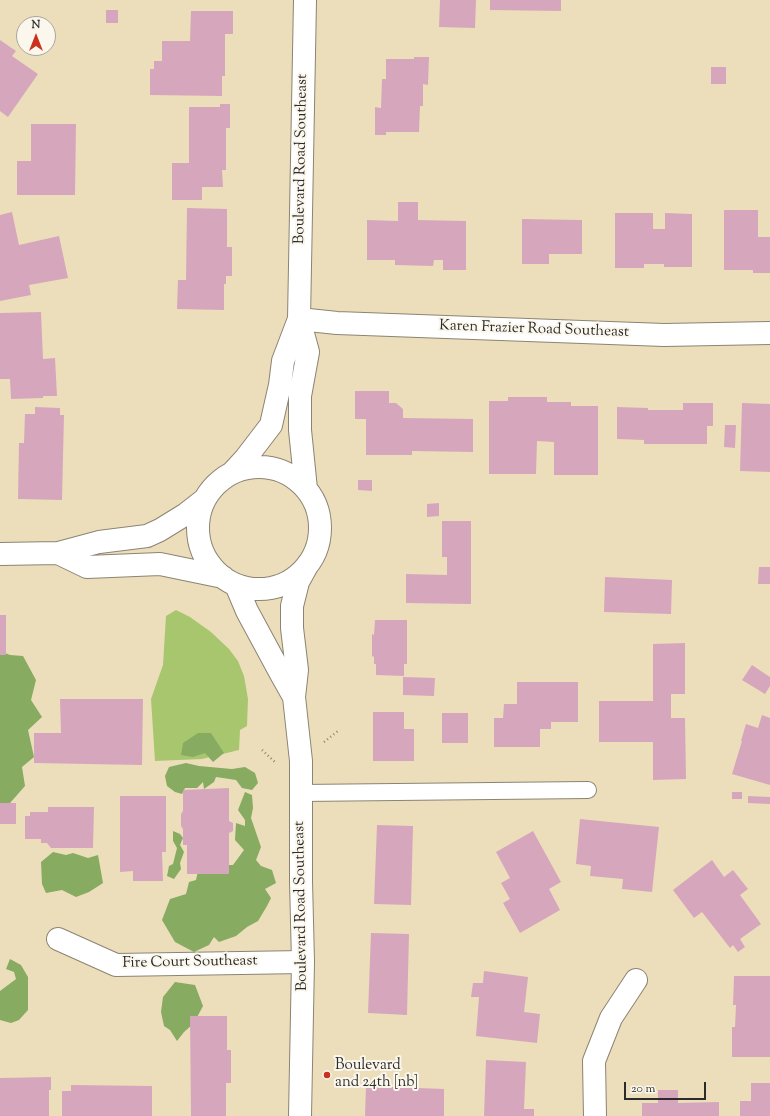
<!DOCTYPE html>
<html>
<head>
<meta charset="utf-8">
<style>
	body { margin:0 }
	#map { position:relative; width:770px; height:1116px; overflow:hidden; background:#ecdebb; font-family:"Sorts Mill Goudy",serif }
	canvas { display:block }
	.north { position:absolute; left:16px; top:16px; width:40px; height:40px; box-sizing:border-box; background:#fbf7ec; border:1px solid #a8a59f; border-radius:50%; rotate:0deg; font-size:11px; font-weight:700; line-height:16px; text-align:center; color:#2b2b2b }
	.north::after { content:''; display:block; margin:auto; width:14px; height:18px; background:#c8321e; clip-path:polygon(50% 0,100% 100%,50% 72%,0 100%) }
	.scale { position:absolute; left:624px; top:1082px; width:82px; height:18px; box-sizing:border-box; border:2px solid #2b2b2b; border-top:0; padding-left:5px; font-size:12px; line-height:14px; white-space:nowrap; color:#2b2b2b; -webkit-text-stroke:3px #fbf7ec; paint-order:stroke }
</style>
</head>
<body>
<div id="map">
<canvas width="770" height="1116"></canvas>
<div class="north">N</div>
<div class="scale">20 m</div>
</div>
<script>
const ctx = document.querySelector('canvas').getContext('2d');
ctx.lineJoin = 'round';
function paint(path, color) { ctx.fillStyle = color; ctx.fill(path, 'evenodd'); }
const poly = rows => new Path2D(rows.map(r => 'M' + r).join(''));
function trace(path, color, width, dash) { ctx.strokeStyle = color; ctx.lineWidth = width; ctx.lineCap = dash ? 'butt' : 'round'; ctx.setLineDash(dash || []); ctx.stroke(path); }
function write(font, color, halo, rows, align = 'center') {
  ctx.font = font + ' "Sorts Mill Goudy",serif'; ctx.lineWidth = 4; ctx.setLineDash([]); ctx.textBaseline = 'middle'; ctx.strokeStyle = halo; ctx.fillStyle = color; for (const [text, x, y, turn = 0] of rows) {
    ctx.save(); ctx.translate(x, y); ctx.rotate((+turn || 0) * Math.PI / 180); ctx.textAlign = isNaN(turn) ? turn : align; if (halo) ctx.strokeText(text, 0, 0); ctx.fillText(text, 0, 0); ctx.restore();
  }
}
paint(poly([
	[176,610,190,617,211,632,229,649,238,661,244,676,248,699,247,726,240,730,239,750,202,759,155,761,151,699,163,665,166,616]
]), '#a8c66e');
paint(poly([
	[0,651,10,655,23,656,36,680,31,700,42,717,28,730,34,757,22,767,25,786,10,803,0,809],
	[198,733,211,733,224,753,213,762,205,753,193,757,181,755,183,743],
	[186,763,199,766,232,769,245,767,255,773,258,783,252,790,242,788,236,780,216,777,214,782,204,789,203,782,197,788,185,788,182,794,175,792,167,786,165,776,169,767],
	[245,792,252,795,253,808,251,818,261,847,256,860,261,866,272,870,276,883,265,889,271,898,267,906,258,921,247,927,236,936,219,942,214,937,209,945,194,952,175,942,162,920,170,899,186,894,189,882,196,880,198,871,223,865,233,865,244,850,235,840,236,823,245,826,245,820,238,810],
	[173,831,180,834,183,838,180,845,184,852,180,863,181,869,174,879,167,876,169,866,173,864,177,848,173,841],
	[53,852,66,855,73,853,88,858,98,855,103,883,89,892,76,897,62,890,46,893,42,884,41,862],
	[10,959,21,965,28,977,28,1010,19,1020,11,1023,0,1020,0,991,16,979,14,972,6,969],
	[175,982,195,985,203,1006,194,1023,184,1032,177,1041,170,1030,164,1026,161,1012,163,997]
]), '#86ab61');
paint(poly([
	[440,0,476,0,475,28,439,27],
	[490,0,561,0,561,11,490,10],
	[106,10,118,10,118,23,106,23],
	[191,11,233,11,233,34,225,34,225,76,222,76,222,96,150,95,150,69,154,69,154,61,162,61,162,41,190,41],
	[0,40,16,51,12,56,38,74,8,117,0,111],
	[414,57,429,57,428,85,423,84,423,106,420,106,419,132,386,132,386,135,375,135,375,107,381,108,382,79,386,79,386,59,414,59],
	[711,67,726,67,726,84,711,84],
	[220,104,230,104,230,128,226,128,226,170,222,170,223,187,202,187,202,200,172,200,172,163,189,163,189,107,220,107],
	[31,124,76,124,75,195,17,195,17,161,31,161],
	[398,202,418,202,418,220,466,221,466,270,443,270,443,260,434,260,433,266,395,265,395,260,367,260,367,220,398,221],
	[187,208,227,209,227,247,232,247,232,276,226,276,226,284,224,284,224,310,177,309,178,280,186,280],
	[724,210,758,210,758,237,770,237,770,273,753,273,753,270,724,270],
	[12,212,19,245,59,236,68,278,29,285,31,295,0,301,0,215],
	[615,213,653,213,653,229,665,229,665,213,692,214,692,267,664,267,664,264,644,264,644,268,615,268],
	[522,219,582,220,582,254,549,254,549,264,522,264],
	[41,312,43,359,55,358,57,396,43,396,43,398,11,399,10,379,0,379,0,313],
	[355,391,389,391,389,403,396,403,403,409,403,418,473,419,473,452,412,451,412,455,366,455,366,419,355,419],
	[508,397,547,397,547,402,571,402,571,406,598,406,598,475,554,475,554,442,537,441,536,474,489,474,489,401,508,401],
	[683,403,713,403,713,426,707,426,707,444,644,444,644,440,617,439,617,407,648,408,648,410,683,410],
	[742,403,770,404,770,472,740,471],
	[35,407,60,408,60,415,64,415,62,500,18,499,19,443,24,443,25,414,35,414],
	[725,425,736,425,735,448,724,447],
	[358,480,372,480,372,491,358,490],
	[439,503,439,516,427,517,427,504],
	[442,521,471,521,471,604,406,603,406,574,447,575,447,557,442,557],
	[759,567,770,567,770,584,758,584],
	[605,577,672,580,671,614,604,612],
	[0,615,6,615,6,655,0,655],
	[375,620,407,620,407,664,404,664,404,676,376,675,376,664,374,664,374,657,372,656,372,634,374,635],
	[685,643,685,694,671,694,671,718,685,718,686,779,653,780,653,742,599,742,599,701,653,701,653,644],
	[752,665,770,677,770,686,765,694,742,680],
	[403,677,435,678,434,696,403,695],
	[517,682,578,682,578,722,551,722,551,729,540,729,540,747,494,747,494,718,503,718,504,704,517,704],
	[60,699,143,699,142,765,34,763,34,733,61,733],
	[373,712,404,712,404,729,414,729,414,761,373,761],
	[442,713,468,713,468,743,442,743],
	[762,715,770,718,770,785,732,774,742,741,741,741,746,724,758,728],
	[229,788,229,821,233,823,233,831,229,833,229,874,187,874,187,845,183,845,183,829,181,826,181,814,183,811,183,790],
	[732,792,742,792,742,799,732,799],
	[120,796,166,796,166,852,162,852,163,881,133,881,133,871,120,872],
	[748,796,770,797,770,804,748,803],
	[0,803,16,803,16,824,0,824],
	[48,807,94,807,93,848,51,848,47,843,41,843,41,839,25,839,25,816,30,816,30,812,48,812],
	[580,819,659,827,652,892,622,889,623,879,590,876,591,866,576,864],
	[377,825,413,826,411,905,374,904],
	[533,831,561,882,549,889,560,910,520,933,503,903,510,899,501,883,510,878,496,852],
	[712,860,724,877,733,870,748,889,740,895,761,924,740,939,745,947,738,952,733,945,730,948,702,912,694,918,673,890],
	[371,933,409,934,407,1015,368,1013],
	[484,971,528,977,524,1012,540,1014,537,1043,476,1036,479,997,471,997,473,983,483,983],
	[734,976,770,976,770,1057,732,1057,732,1027,735,1027,736,1005,733,1005],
	[190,1016,227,1016,227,1050,231,1050,231,1083,226,1083,226,1116,191,1116],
	[486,1060,526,1062,524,1109,534,1109,534,1116,484,1116],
	[51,1077,51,1090,49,1090,49,1116,0,1116,0,1078],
	[751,1083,770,1083,770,1116,740,1116,740,1101,751,1101],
	[71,1085,152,1086,152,1116,62,1116,62,1091,71,1091],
	[366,1086,444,1089,444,1116,365,1116],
	[658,1090,678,1090,678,1103,719,1102,719,1116,642,1116,642,1103,658,1103]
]), '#d6a6bd');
const service = poly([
	[301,793,588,790]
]);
const minor = poly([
	[299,319,337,323,664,335,770,333],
	[58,939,116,965,303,962],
	[595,1116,594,1061,611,1018,636,980]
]);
const tertiary = poly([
	[305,0,299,319,308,352,300,396,300,430,306,489],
	'198 528a61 61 0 1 1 122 0a61 61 0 1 1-122 0Z',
	[233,472,245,459,271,425,280,385,283,361,299,319],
	[58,553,87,567,160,564,223,577],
	[0,554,58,553,99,542,147,536,160,530,186,514,204,500],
	[236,585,247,611,281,674,294,697],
	[300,1116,303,962,301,881,301,761,294,697,297,670,292,628,292,606,298,582,308,564]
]);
trace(service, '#8c8473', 18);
trace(minor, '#8c8473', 24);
trace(tertiary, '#8c8473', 24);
trace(poly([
	[324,742,338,731],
	[262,750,275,762]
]), '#8c8473', 2.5, [1, 3]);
trace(service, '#fff', 16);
trace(minor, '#fff', 22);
trace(tertiary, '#fff', 22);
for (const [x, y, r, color] of [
	[327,1075,4,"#c8321e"]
]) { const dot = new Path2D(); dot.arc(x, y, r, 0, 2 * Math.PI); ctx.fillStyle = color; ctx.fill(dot); trace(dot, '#fbf7ec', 1.5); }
write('15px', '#2b2b2b', '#fbf7ec', [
	["Boulevard Road Southeast",302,159,-89],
	["Karen Frazier Road Southeast",534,330,2],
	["Boulevard Road Southeast",302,906,-91],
	["Fire Court Southeast",190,963,-1]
]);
write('15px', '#2b2b2b', '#fbf7ec', [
	["Boulevard",335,1066],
	["and 24th [nb]",335,1083]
], 'left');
</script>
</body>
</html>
